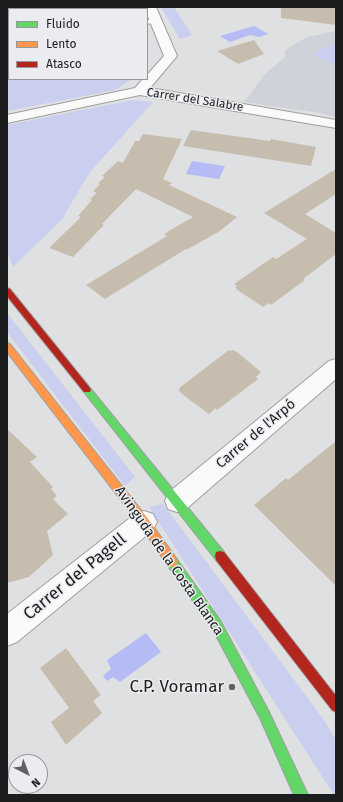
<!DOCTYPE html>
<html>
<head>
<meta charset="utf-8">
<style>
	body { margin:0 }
	#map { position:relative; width:343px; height:802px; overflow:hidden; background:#dfe0e2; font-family:"Fira Sans",sans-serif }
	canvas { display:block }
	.frame { position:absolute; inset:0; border:8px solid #1c1d1e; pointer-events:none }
	.legend { position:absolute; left:8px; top:8px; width:140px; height:72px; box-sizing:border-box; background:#ebecf0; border:1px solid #98999c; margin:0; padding:5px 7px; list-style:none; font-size:12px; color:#1c1d1e }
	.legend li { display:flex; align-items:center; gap:8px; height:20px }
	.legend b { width:20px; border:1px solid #98999c }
	.north { position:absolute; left:8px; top:754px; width:40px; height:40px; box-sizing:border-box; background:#ebecf0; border:1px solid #98999c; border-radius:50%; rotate:138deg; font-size:11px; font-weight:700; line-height:16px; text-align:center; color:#1c1d1e }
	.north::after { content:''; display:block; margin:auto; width:14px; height:18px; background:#606163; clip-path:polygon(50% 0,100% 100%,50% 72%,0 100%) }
</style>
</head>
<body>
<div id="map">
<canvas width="343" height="802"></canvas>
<div class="frame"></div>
<ul class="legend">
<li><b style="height:5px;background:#63d668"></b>Fluido</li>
<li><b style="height:5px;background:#ff974d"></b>Lento</li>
<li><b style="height:5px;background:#b3261e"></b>Atasco</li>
</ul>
<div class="north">N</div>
</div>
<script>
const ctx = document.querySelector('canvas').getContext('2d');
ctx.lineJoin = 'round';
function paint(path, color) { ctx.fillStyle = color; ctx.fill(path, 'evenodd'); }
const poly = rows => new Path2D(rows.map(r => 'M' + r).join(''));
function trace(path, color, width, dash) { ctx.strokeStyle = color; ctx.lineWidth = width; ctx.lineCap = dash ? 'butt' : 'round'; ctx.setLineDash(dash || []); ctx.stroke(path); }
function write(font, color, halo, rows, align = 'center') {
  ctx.font = font + ' "Fira Sans",sans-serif'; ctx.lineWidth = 3; ctx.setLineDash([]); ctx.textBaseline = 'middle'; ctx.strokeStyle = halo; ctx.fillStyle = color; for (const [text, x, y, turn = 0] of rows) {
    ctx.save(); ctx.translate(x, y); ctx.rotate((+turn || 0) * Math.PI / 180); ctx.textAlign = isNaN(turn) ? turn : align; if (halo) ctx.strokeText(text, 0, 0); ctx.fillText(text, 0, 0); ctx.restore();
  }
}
paint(poly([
	[336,31,336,117,319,113,244,102,265,74,285,57,285,50,307,37]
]), '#d0d2d9');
paint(poly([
	[161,7,174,7,192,35,180,39],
	[336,42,336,65,312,54],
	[7,61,9,62,9,79,132,79,115,90,7,111],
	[133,100,153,102,90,172,62,219,13,267,7,252,7,125],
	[7,313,135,477,125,486,7,332],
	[163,504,324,720,336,740,336,795,334,795,149,507]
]), '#caceef');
paint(poly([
	[254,26,268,34,259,37,250,35,230,42,220,36],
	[192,161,225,166,219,179,186,174],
	[146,633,161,652,120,682,113,677,107,681,103,676,111,669,107,660]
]), '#b5bcf5');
paint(poly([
	[281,7,336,7,336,25,281,18],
	[254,40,264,54,238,64,217,51],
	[191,130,270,141,271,139,316,147,311,166,183,146],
	[143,134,182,139,163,179,172,183,169,185,237,217,220,231,188,249,186,249,105,299,86,285,167,236,164,234,193,217,136,189,102,224,104,225,73,257,49,248,81,217,78,216,92,200,90,199,97,193,93,191,100,184,98,183,105,177,102,176,118,161,123,163,135,141,139,141],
	[336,169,336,194,305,214,336,233,336,254,303,279,305,280,271,305,269,303,263,307,236,289,237,289,235,287,237,286,234,284,273,257,276,259,307,239,264,213],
	[229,350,231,351,233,350,237,352,261,372,256,377,258,379,241,392,217,410,216,408,209,414,182,394,178,390,180,389,179,388],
	[7,429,37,457,30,462,53,487,51,489,57,496,53,499,68,514,47,531,53,555,29,577,7,583],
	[336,441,336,586,254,505,286,478,288,480],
	[66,648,101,695,93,701,102,713,66,745,51,722,69,708,40,668]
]), '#c7bdae');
const lane = poly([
	[156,19,158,20,158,22,147,24,147,20,156,19]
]);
const street = poly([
	[144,7,156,7,177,56,150,88,336,120,336,128,140,95,7,123,7,115,135,88,143,79,147,79,147,75,164,56,147,14,147,9,144,7],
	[336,359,336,379,186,509,177,512,168,509,165,501,168,493,329,361,336,359],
	[144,511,153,514,157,522,153,530,17,642,7,646,7,614,135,514,144,511]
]);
const fast = poly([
	[87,387,90,388,224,552,225,556,224,560,220,561,216,560,84,392,83,390,84,388,87,387],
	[172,557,176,558,220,620,268,710,308,795,294,795,260,718,212,628,168,566,167,562,168,558,172,557]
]);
const slow = poly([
	[7,343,10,344,148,519,176,558,177,562,176,566,172,567,168,566,140,525,7,352,7,343]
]);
const jam = poly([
	[7,288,10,289,90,388,91,390,90,392,84,392,7,296,7,288],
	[220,551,224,552,336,696,336,712,332,710,216,560,215,556,216,552,220,551]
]);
trace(lane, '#9f9fa1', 2);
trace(street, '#9f9fa1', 2);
trace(fast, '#9f9fa1', 2);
trace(slow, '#9f9fa1', 2);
trace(jam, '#9f9fa1', 2);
paint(lane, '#fafafb');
paint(street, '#fafafb');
paint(fast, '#63d668');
paint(slow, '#ff974d');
paint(jam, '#b3261e');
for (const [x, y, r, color] of [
	[232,687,4,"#606163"]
]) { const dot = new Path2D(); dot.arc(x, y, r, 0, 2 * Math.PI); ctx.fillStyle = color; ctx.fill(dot); trace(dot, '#ebecf0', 1.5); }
write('12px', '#1c1d1e', '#ebecf0', [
	["Carrer del Salabre",195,100,9]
]);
write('14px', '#1c1d1e', '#ebecf0', [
	["Carrer de l'Arpó",256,434,-40],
	["Avinguda de la Costa Blanca",169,561,55]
]);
write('17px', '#1c1d1e', '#ebecf0', [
	["Carrer del Pagell",75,577,-39]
]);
write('17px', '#1c1d1e', '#ebecf0', [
	["C.P. Voramar",224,687]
], 'right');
</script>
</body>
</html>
